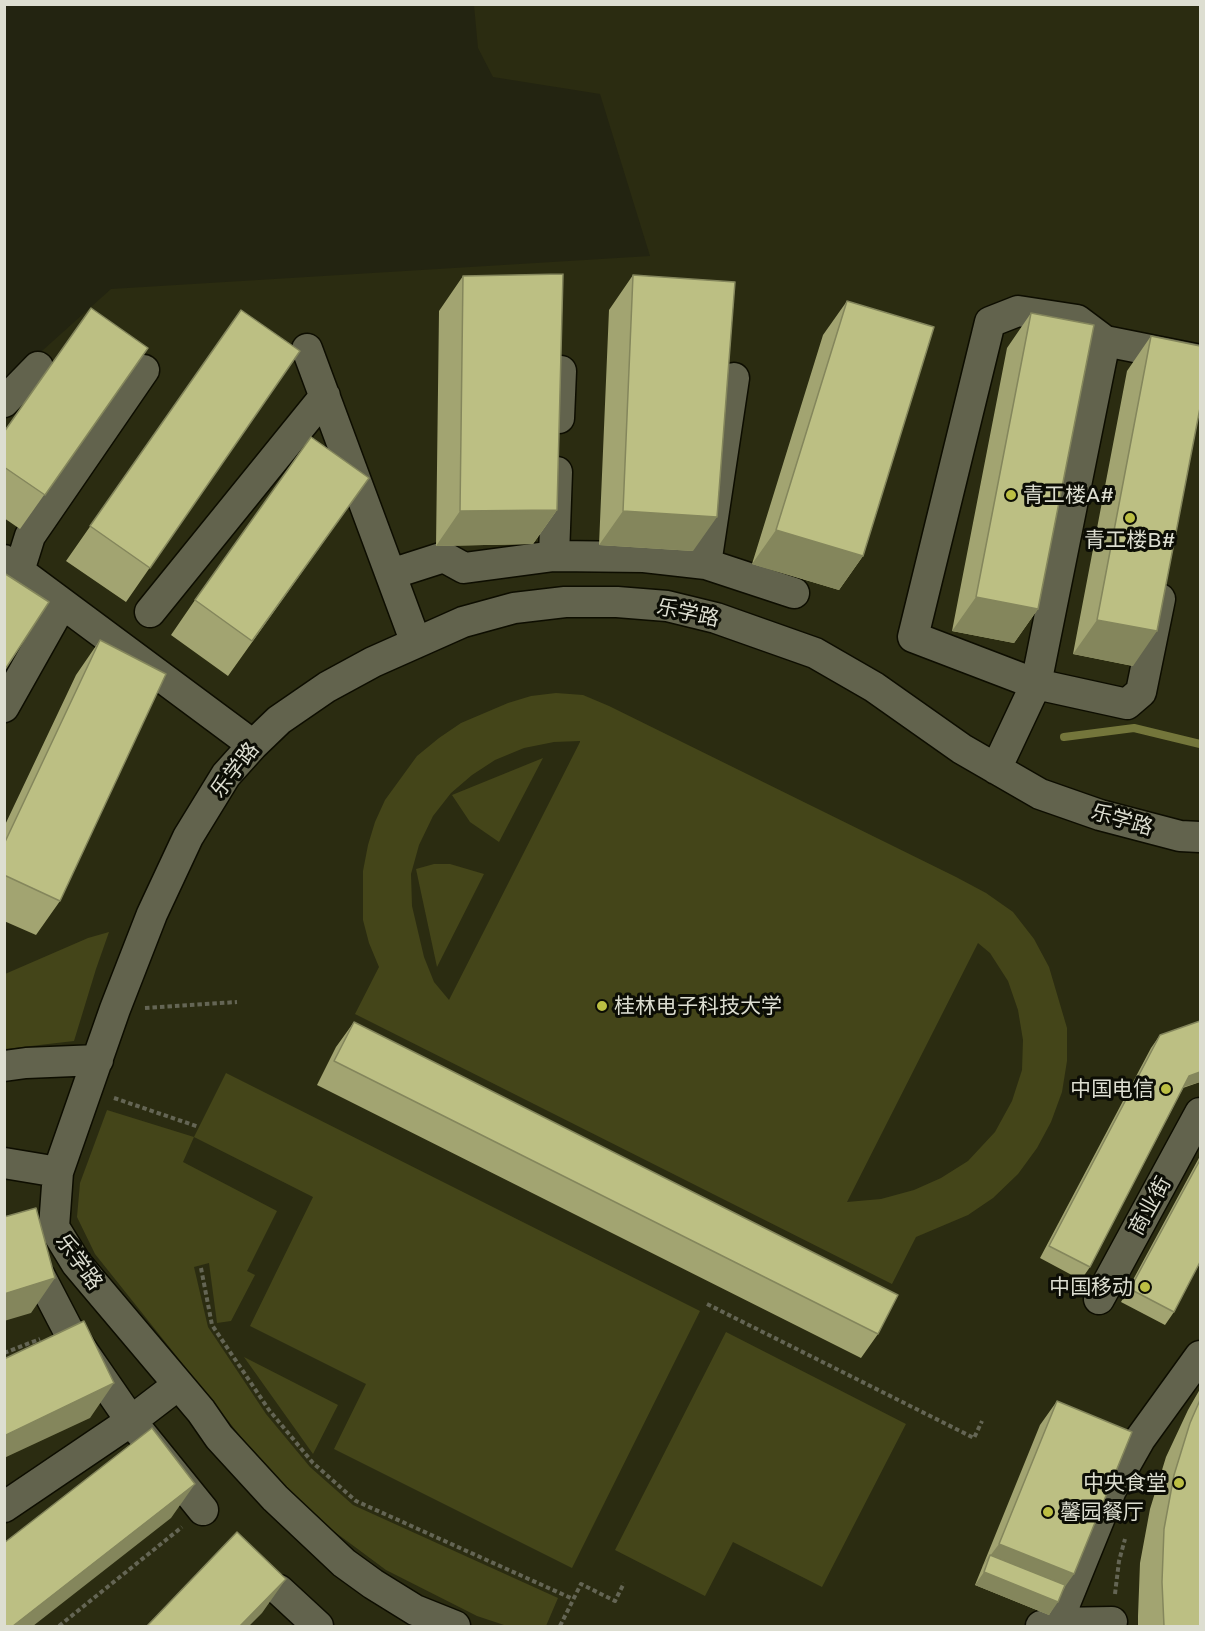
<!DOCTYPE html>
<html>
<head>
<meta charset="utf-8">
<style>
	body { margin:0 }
	#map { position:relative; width:1205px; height:1631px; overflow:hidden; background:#232411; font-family:"Golos Text",sans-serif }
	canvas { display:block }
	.frame { position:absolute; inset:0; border:6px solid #ddded1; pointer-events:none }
</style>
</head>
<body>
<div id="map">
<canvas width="1205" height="1631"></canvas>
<div class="frame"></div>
</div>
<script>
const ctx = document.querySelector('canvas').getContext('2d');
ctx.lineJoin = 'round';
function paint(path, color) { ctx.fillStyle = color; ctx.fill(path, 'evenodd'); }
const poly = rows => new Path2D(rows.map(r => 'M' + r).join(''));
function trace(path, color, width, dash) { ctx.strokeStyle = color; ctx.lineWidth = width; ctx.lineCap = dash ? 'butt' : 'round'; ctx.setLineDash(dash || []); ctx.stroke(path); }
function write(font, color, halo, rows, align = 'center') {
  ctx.font = font + ' "Golos Text","Noto Sans SC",sans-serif'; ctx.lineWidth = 6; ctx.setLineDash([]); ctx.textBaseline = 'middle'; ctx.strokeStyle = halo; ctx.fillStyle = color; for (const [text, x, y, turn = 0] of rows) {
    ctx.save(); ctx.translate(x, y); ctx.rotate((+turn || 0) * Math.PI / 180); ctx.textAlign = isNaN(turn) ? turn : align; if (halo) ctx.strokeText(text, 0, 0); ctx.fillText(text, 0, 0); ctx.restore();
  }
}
paint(poly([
	[474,5,1200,5,1200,1626,5,1626,4,385,111,289,650,256,600,94,493,77,478,48]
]), '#2b2c11');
paint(poly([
	[556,693,583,695,609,706,956,877,986,893,1013,912,1034,939,1049,967,1067,1028,1067,1061,1062,1092,1051,1122,1037,1148,1018,1174,993,1198,968,1215,916,1237,892,1284,355,1014,379,967,369,943,363,920,363,871,368,845,375,822,385,800,417,756,439,738,461,723,508,703,531,696],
	[580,741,580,742,449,1000,434,982,424,957,412,906,411,874,419,845,433,816,451,793,472,775,495,760,524,748,554,742],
	[978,943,990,953,1008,981,1018,1010,1023,1040,1022,1070,1012,1101,995,1132,968,1161,941,1178,914,1190,881,1199,847,1202],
	[543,758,499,842,470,822,452,795],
	[434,864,450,864,484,874,437,967,416,869],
	[109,932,96,969,74,1041,5,1049,5,974,88,938],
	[226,1073,700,1311,572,1568,334,1449,366,1384,250,1326,313,1197,194,1137,183,1162,277,1211,247,1271,255,1275,231,1321,217,1323,209,1263,194,1267,208,1327,266,1414,310,1467,353,1505,558,1598,546,1626,507,1626,477,1616,386,1570,320,1521,257,1457,95,1254,77,1217,80,1183,107,1110,194,1137],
	[726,1332,906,1424,822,1587,733,1542,705,1596,615,1550],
	[244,1357,338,1405,313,1454]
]), '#444519');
trace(poly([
	[1064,737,1134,728,1200,744]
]), '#74763b', 8);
const minor = poly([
	[307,349,416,643],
	[4,402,38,367],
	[559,418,561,371],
	[554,556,557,472],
	[4,560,253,745],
	[706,564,734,378],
	[391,574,444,557,464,568,554,556,644,557,706,564,794,593],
	[14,587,30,536,144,370],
	[1160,599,1141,692,1127,704,1036,684,913,637,990,322,1018,311,1077,320,1105,341,1200,360],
	[150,612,325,396],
	[4,707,62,604],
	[996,769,1036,684,1105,341],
	[4,1066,26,1063,98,1060],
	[4,1163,58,1172],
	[41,1278,67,1328,131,1421,203,1510],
	[1099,1299,1200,1113],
	[4,1507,131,1421,178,1385],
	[279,1590,318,1626],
	[1057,1623,1111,1490,1140,1439,1200,1356],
	[455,1626,415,1610,373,1584,344,1563,275,1498,219,1437,201,1411,76,1263,54,1227,58,1172,115,1009,152,914,188,837,226,775,253,745,279,720,327,687,373,662,463,622,514,608,565,602,617,602,667,606,716,618,815,653,874,687,962,749,1040,794,1100,815,1180,836,1200,837],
	[1041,1626,1057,1623,1112,1622]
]);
trace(minor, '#0d0d00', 33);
trace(poly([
	[145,1008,237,1002],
	[114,1098,199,1127],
	[201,1268,212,1325,269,1410,313,1463,356,1501,573,1599],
	[707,1304,974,1438,982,1421],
	[4,1353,40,1339],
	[1115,1594,1119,1561,1125,1539],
	[59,1626,182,1527],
	[560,1626,581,1584,615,1601,624,1583]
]), '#646554', 4, [4.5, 3]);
trace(minor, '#62634d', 30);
paint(poly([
	[633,275,693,551,599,545,609,310],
	[463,276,557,510,533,544,436,546,439,311],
	[847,301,863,556,839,590,752,564,823,335],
	[241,310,300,351,126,602,66,561],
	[1031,313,1038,609,1014,643,952,631,1007,348],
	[1151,336,1133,666,1073,654,1127,371],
	[148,348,20,529,4,518,4,432],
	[369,478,228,676,171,635,195,600],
	[100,640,60,901,36,935,4,921,4,827,76,675],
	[1200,1021,1200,1082,1183,1088,1090,1267,1081,1280,1040,1258,1151,1048,1160,1035],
	[354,1022,878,1334,861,1358,317,1085,336,1047],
	[1200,1156,1200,1262,1174,1312,1165,1325,1121,1302],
	[1200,1389,1200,1626,1138,1626,1138,1616,1140,1563,1150,1509,1166,1457,1188,1410],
	[1057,1401,1065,1587,1049,1615,975,1585,1040,1425]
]), '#a2a471');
paint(poly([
	[557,510,533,544,436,546,460,511],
	[623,511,717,517,693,551,599,545],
	[776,530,863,556,839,590,752,564],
	[976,597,1038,609,1014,643,952,631],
	[1097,620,1157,631,1133,666,1073,654],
	[1200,1072,1200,1082,1180,1088,1189,1076],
	[55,1278,31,1313,4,1321,4,1294],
	[114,1383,90,1418,4,1458,4,1436],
	[195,1484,171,1518,33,1626,13,1626],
	[999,1544,1074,1574,1057,1598,990,1555,981,1568],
	[984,1572,1058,1602,1049,1615,975,1585],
	[286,1579,262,1613,249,1626,240,1626]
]), '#84865c');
const building = poly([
	[563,274,557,510,460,511,463,276,563,274],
	[633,275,735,282,717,517,623,511,633,275],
	[847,301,934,327,863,556,776,530,847,301],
	[91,308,148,348,45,495,4,467,4,432,91,308],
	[241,310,300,351,150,568,90,526,241,310],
	[1031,313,1094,325,1038,609,976,597,1031,313],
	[1151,336,1200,346,1200,408,1157,631,1097,620,1151,336],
	[311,437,369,478,252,641,195,600,311,437],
	[4,573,49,602,4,671,4,573],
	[100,640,166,674,60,901,4,875,4,844,100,640],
	[1200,1021,1200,1072,1189,1076,1090,1267,1049,1246,1160,1035,1200,1021],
	[354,1022,898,1295,878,1334,334,1061,354,1022],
	[1200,1160,1200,1262,1174,1312,1130,1289,1200,1160],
	[36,1208,55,1278,4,1294,4,1217,36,1208],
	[84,1321,114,1383,4,1436,4,1359,84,1321],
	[1200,1400,1200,1626,1164,1626,1162,1582,1164,1529,1174,1475,1190,1423,1200,1400],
	[1057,1401,1132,1432,1074,1574,999,1544,1057,1401],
	[152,1428,195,1484,13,1626,4,1626,4,1543,152,1428],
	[237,1532,286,1579,240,1626,147,1626,237,1532],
	[990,1555,1065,1585,1058,1602,984,1572,990,1555]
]);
paint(building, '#bcbf83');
trace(building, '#84865c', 1.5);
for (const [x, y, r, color] of [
	[1011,495,6,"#bcbf43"],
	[1130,518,6,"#bcbf43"],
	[602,1006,6,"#bcbf43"],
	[1166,1089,6,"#bcbf43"],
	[1145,1287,6,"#bcbf43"],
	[1179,1483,6,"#bcbf43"],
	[1048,1512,6,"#bcbf43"]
]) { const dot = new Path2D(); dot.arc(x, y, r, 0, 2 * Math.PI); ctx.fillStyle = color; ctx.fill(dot); trace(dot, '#0c0d05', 2); }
write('21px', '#ddded1', '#0c0d05', [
	["青工楼A#",1023,495],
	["青工楼B#",1130,540,"center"],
	["桂林电子科技大学",614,1006],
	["中国电信",1154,1089,"right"],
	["中国移动",1133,1287,"right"],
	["中央食堂",1167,1483,"right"],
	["馨园餐厅",1060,1512]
], 'left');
write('21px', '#ddded1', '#0c0d05', [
	["乐学路",688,613,12],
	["乐学路",235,770,-52],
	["乐学路",1122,820,16],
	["商业街",1150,1206,-61],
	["乐学路",79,1262,54]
]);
</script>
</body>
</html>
